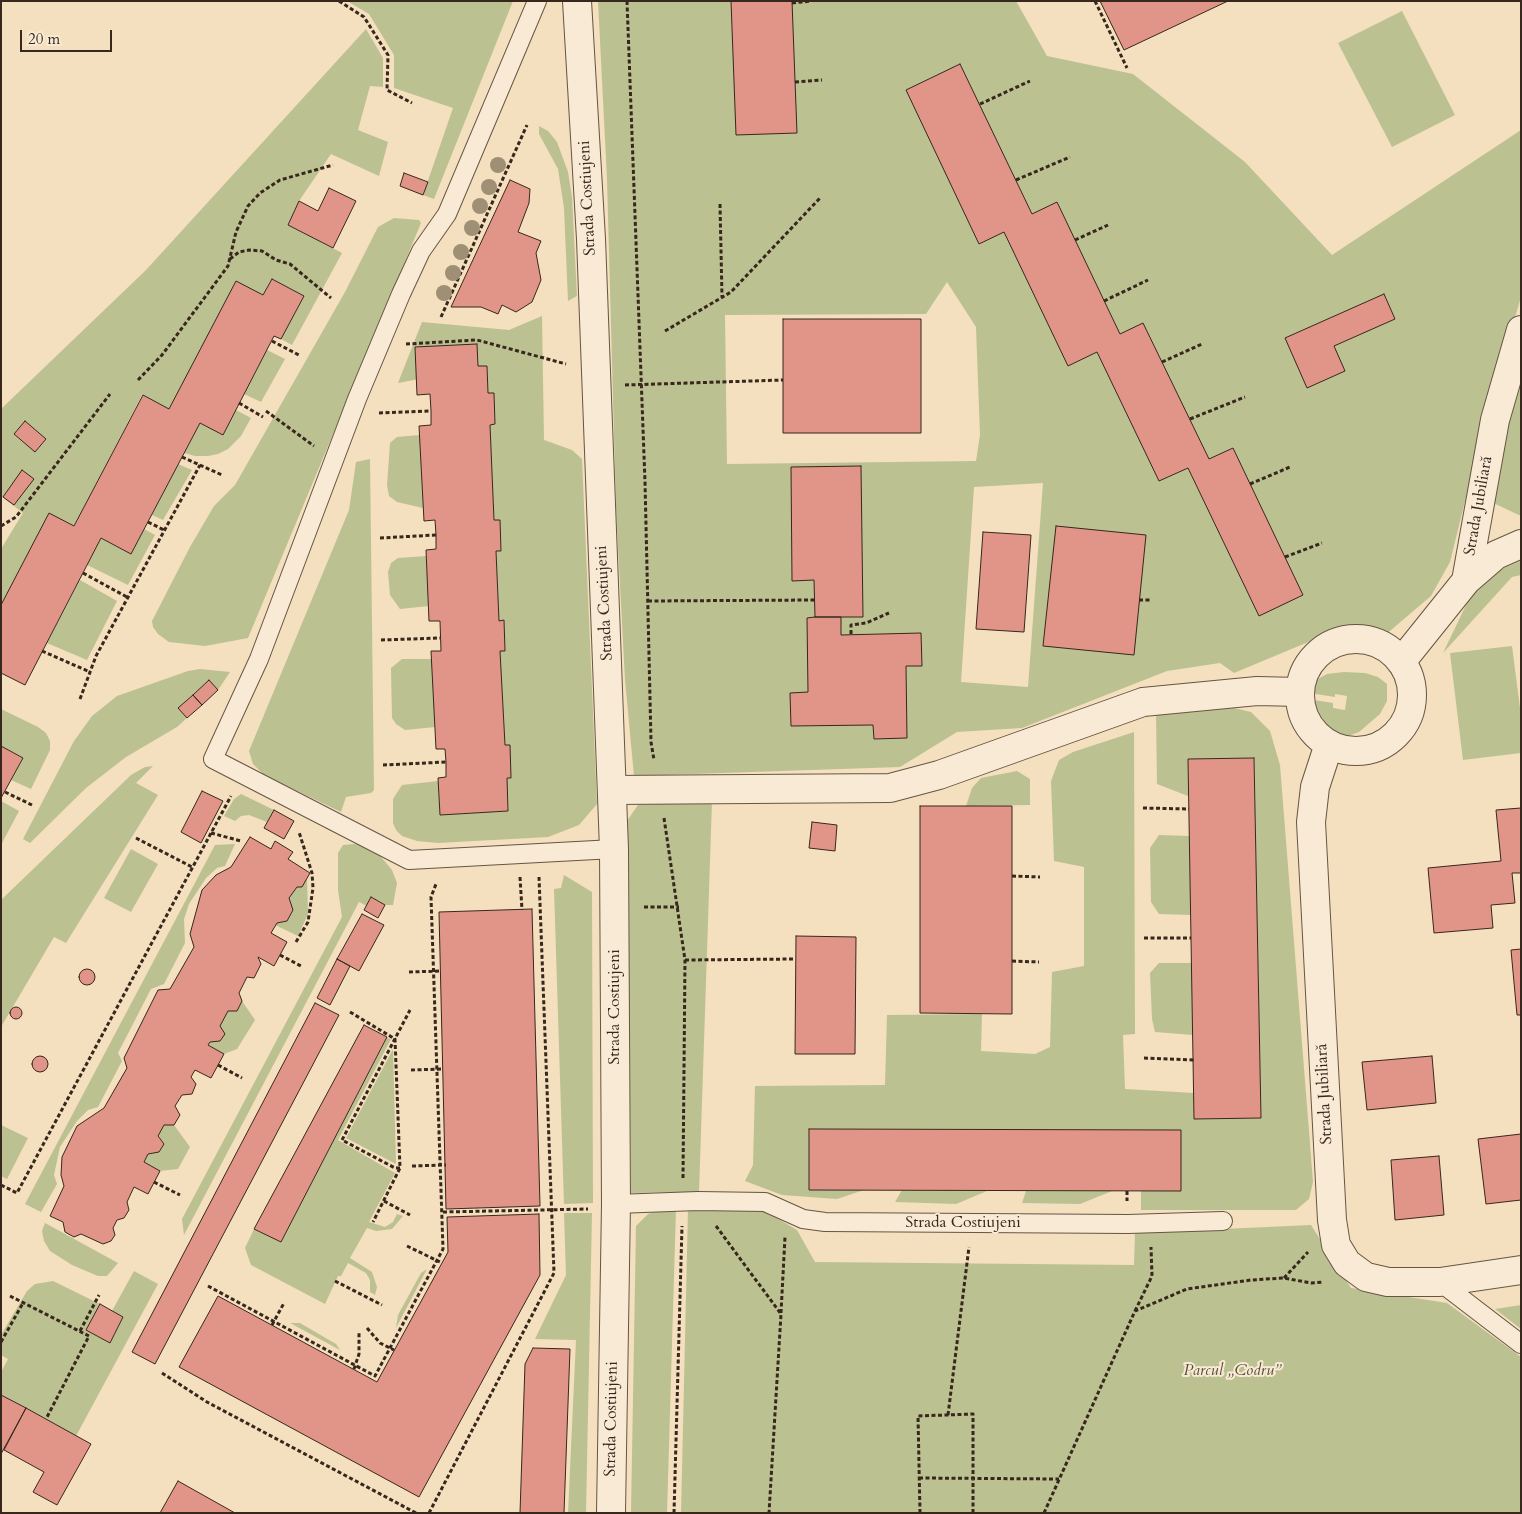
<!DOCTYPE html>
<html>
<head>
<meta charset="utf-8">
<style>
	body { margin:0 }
	#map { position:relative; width:1522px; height:1514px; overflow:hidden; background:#f4dfbe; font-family:Cardo,serif }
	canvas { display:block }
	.frame { position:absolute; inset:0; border:2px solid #37271c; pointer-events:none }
	.scale { position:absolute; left:20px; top:30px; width:92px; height:22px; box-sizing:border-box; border:2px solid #37271c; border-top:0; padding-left:6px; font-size:15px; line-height:18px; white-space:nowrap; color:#37271c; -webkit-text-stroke:4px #f8ead5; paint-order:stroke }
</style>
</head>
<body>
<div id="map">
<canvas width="1522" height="1514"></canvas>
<div class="frame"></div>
<div class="scale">20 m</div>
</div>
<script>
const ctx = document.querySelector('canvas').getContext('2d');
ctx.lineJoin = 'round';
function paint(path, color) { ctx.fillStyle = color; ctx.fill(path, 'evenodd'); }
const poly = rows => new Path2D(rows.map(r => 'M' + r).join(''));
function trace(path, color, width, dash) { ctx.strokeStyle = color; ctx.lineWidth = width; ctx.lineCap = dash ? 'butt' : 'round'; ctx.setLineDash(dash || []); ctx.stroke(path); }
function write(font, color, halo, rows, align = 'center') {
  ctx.font = font + ' Cardo,serif'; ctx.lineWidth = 4; ctx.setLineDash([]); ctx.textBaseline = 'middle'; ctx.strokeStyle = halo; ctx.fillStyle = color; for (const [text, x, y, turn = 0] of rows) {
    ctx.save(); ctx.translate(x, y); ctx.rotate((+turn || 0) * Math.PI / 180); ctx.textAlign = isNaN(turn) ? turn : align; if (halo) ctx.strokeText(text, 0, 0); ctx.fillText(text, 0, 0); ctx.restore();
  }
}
paint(poly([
	[347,1,513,1,434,199,423,195,453,108,394,88,394,55,369,14],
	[598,1,1016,1,1047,56,1133,74,1245,162,1332,255,1521,130,1521,297,1486,416,1450,562,1431,596,1384,636,1337,630,1234,673,1220,663,1167,671,1022,728,957,732,900,767,634,776,625,680,616,508,607,179],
	[947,282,976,327,980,435,976,461,727,464,725,315,926,314],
	[1043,483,1028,687,961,682,974,487],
	[1402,11,1455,115,1392,147,1338,43],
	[366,29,383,58,383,87,370,86,358,130,388,142,379,176,331,154,299,201,288,225,342,253,292,345,281,339,304,296,272,279,263,295,169,409,142,395,74,526,1,605,1,549,23,513,1,496,1,409,146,270],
	[539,126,548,131,557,142,568,172,572,197,577,296,568,301,564,208,558,169,539,134],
	[394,218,419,220,421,223,248,638,205,646,169,642,158,634,153,627,152,621,190,547,214,506,235,485,345,292,378,227],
	[542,316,544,440,572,450,582,459,597,804,579,825,548,837,438,843,417,841,402,836,396,830,393,823,393,799,402,785,438,781,440,815,508,811,500,651,505,651,504,621,499,621,496,551,501,551,500,520,494,520,490,425,495,424,494,394,488,393,487,366,398,383,422,322,509,330],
	[267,350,285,359,261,402,244,394],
	[1521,379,1521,516,1487,500],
	[236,410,251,418,241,436,228,449,218,454,208,456,195,456,184,453,200,423,223,434],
	[420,435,423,508,397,502,389,496,387,485,390,443,397,437],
	[370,459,374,790,371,793,346,797,341,812,264,775,253,764,249,751,349,510,356,462],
	[178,464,192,470,163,520,152,515],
	[144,529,155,535,128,585,87,565,101,538,131,554],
	[426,556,429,606,400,609,390,595,388,572,391,563,398,558],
	[1521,561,1521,575,1512,577,1443,653,1467,603,1488,575],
	[80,580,117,601,87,660,47,643],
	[1512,646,1521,716,1521,753,1463,760,1450,653],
	[402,659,432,659,435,727,405,730,396,724,392,718,391,668],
	[200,669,230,672,218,690,177,727,126,757,86,788,30,843,23,839,74,741,92,716,117,696,188,671],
	[1344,672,1365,673,1378,677,1387,684,1387,701,1380,714,1359,732,1348,736,1337,736,1324,732,1315,724,1309,715,1307,699,1333,703,1333,708,1345,710,1347,696,1335,694,1335,697,1309,693,1316,680,1327,674],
	[1234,708,1251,712,1270,731,1280,765,1313,1182,1309,1199,1296,1210,1141,1210,1141,1191,1181,1191,1181,1130,809,1129,809,1190,864,1190,837,1199,782,1195,745,1181,753,1165,755,1086,885,1085,887,1015,982,1014,981,1051,1035,1054,1050,1047,1052,972,1084,966,1084,867,1054,861,1051,781,1059,760,1073,752,1134,732,1135,1034,1123,1035,1125,1089,1194,1093,1195,1119,1261,1118,1254,758,1188,759,1188,796,1157,784,1156,712],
	[1,709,38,727,46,733,50,741,50,750,31,789,11,780,23,758,1,746],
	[153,766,136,783,158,795,66,943,54,937,1,1027,1,900,131,775,145,767],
	[1017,771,1030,779,1030,805,966,806,972,788,981,778],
	[241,794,274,810,267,822,249,815,241,816,235,821,224,816,234,799],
	[1,801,19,811,1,845],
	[712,801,699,1192,631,1193,627,821,638,805],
	[1159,835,1189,836,1191,915,1159,914,1151,902,1150,848],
	[235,844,225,866,217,868,206,878,189,904,184,919,185,943,164,984,151,989,118,1053,122,1061,98,1107,88,1110,77,1121,60,1147,54,1175,57,1184,41,1212,25,1204,215,845],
	[354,844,365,845,377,852,392,870,397,883,393,905,385,905,371,897,367,906,359,902,184,1235,182,1219,342,917,338,890,338,853,343,845],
	[131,849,158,864,131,912,104,898],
	[564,875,592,892,593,1203,564,1204,554,889,561,888],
	[307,878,308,914,298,936,275,925,277,923,287,921,293,910,289,898,297,887,302,887],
	[1159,963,1192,963,1193,1035,1155,1032,1152,1019,1150,973],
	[242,1001,255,1020,237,1049,224,1054,208,1045,228,1011,237,1011],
	[387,1038,391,1039,338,1140,395,1173,369,1222,385,1227,393,1222,397,1214,403,1216,392,1229,376,1231,367,1228,350,1258,372,1272,377,1287,375,1295,370,1292,370,1280,366,1273,348,1263,341,1276,338,1276,325,1304,251,1265,245,1248,254,1229,281,1242],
	[393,1049,396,1164,346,1138],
	[1,1125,28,1138,7,1179,1,1176],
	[164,1125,174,1125,190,1147,178,1169,160,1171,144,1162,148,1154,159,1152,164,1144,158,1136],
	[902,1190,987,1191,956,1204,895,1202],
	[1026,1191,1112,1191,1080,1204,1022,1203],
	[753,1208,765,1211,797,1230,815,1262,1134,1265,1135,1233,1311,1225,1351,1288,1447,1303,1521,1357,1521,1513,681,1513,688,1209],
	[676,1209,667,1513,631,1513,636,1226,648,1214,659,1210],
	[564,1213,592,1213,586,1513,568,1513,576,1340,535,1339,566,1275],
	[45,1223,118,1263,107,1276,98,1276,72,1265,50,1251,44,1241,42,1231],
	[427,1269,396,1328,398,1315,421,1273],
	[134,1271,158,1284,76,1436,1,1395,1,1372,8,1359,1,1355,1,1335,27,1291,35,1284,53,1281,100,1304,86,1330,110,1343,123,1317,112,1311],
	[1521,1305,1521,1329,1495,1309],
	[290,1323,300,1323,336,1344,340,1350]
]), '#bcc191');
const building = poly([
	[731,1,792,1,797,133,736,135,731,1],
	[1100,1,1228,1,1124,50,1100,1],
	[960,64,1032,214,1057,202,1120,334,1143,323,1209,459,1233,448,1303,595,1259,616,1188,468,1159,481,1097,352,1068,366,1004,232,979,244,906,90,960,64],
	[404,173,428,182,423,195,400,186,404,173],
	[510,180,530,189,529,203,518,232,541,241,536,253,541,280,532,302,516,312,502,305,498,314,481,307,451,307,510,180],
	[329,188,356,201,333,248,288,225,299,201,318,211,329,188],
	[272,279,304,296,281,339,274,336,223,435,200,423,131,554,101,538,25,685,1,673,1,605,49,513,74,526,143,395,169,409,236,281,263,295,272,279],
	[1384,294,1395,319,1334,346,1345,371,1307,388,1285,338,1384,294],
	[783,319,921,319,921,433,783,433,783,319],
	[477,344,478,366,487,366,488,393,494,393,495,424,490,425,494,520,500,520,501,551,496,551,499,621,504,620,505,651,500,651,505,745,510,745,511,778,507,778,508,811,440,815,438,778,446,777,446,762,445,749,436,749,431,651,441,651,440,621,429,621,426,550,436,549,436,535,435,520,424,521,419,426,431,425,431,411,430,394,417,395,415,347,477,344],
	[25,421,46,439,35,452,14,434,25,421],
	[861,466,863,617,815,617,814,580,792,581,791,467,861,466],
	[22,470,34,479,14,505,3,497,22,470],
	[1056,526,1146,535,1134,655,1043,646,1056,526],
	[983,532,1031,535,1024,632,976,629,983,532],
	[815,617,841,617,841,635,921,633,922,666,906,666,907,738,874,739,873,725,791,726,790,693,808,692,807,618,815,617],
	[209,680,218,690,202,705,193,695,209,680],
	[193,695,202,705,187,718,178,708,193,695],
	[1,746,23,758,1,798,1,746],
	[1254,758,1261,1118,1194,1119,1188,759,1254,758],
	[202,791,223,801,201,843,181,832,202,791],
	[920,806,1012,806,1012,1014,920,1013,920,806],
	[1521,808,1521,873,1512,873,1515,903,1491,905,1493,928,1434,933,1428,868,1501,861,1496,810,1521,808],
	[274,810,294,821,284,839,264,828,274,810],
	[812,822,837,825,835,851,809,848,812,822],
	[250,837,271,849,275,841,293,852,288,859,310,873,302,887,297,887,289,898,293,910,287,921,277,923,271,933,287,942,274,966,258,957,261,964,254,978,247,977,239,993,242,1001,237,1011,228,1011,220,1026,225,1034,220,1041,210,1042,208,1045,224,1054,211,1078,195,1070,191,1077,196,1084,192,1094,182,1095,175,1106,180,1115,174,1125,164,1125,158,1136,164,1144,159,1152,148,1154,144,1162,160,1171,148,1194,134,1187,127,1202,129,1210,124,1218,117,1220,113,1228,115,1235,111,1241,103,1244,81,1234,74,1237,65,1232,63,1222,50,1216,64,1186,61,1175,62,1157,77,1126,104,1108,127,1068,124,1058,158,990,170,989,194,947,190,934,202,890,216,875,231,867,250,837],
	[371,897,385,905,378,918,364,910,371,897],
	[532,909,540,1206,446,1209,439,912,532,909],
	[362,914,384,925,359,971,337,959,362,914],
	[796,936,856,937,855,1054,795,1054,796,936],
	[1521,949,1521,1015,1517,1015,1511,950,1521,949],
	[337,959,350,966,330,1005,317,998,337,959],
	'79 977a8 8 0 1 1 16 0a8 8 0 1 1-16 0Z',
	[315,1003,339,1015,155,1364,132,1352,315,1003],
	'10 1013a6 6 0 1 1 12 0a6 6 0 1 1-12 0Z',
	[364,1025,387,1037,281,1242,254,1229,364,1025],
	'32 1064a8 8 0 1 1 16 0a8 8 0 1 1-16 0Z',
	[1432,1056,1436,1103,1367,1110,1362,1062,1432,1056],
	[809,1129,1181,1130,1181,1191,809,1190,809,1129],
	[1521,1134,1521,1200,1486,1204,1478,1139,1521,1134],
	[1439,1156,1444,1215,1395,1220,1391,1160,1439,1156],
	[539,1214,540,1275,419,1497,179,1367,218,1296,377,1382,448,1252,447,1217,539,1214],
	[100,1304,123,1317,110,1343,86,1330,100,1304],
	[533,1348,570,1349,564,1513,520,1513,525,1364,533,1348],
	[1,1395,26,1408,1,1454,1,1395],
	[26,1408,91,1444,57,1505,33,1492,44,1472,4,1450,26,1408],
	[178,1481,235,1513,160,1513,178,1481]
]);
paint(building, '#e19589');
trace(building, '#37271c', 1);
const service = poly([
	[537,1,447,214,421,251,401,294,357,399,259,659,213,759,409,860,614,849],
	[616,1204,698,1201,765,1202,803,1219,825,1222,1128,1224,1223,1221],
	[1440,1282,1521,1344]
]);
const minor = poly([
	[1466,581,1496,555,1521,544],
	'1300 695a56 56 0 1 1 112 0a56 56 0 1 1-112 0Z',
	[1401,662,1466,581,1495,420,1521,330],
	[1329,744,1315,787,1311,822,1332,1220,1336,1245,1347,1263,1366,1277,1388,1282,1440,1282,1521,1270],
	[613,790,890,788,939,775,1143,702,1257,691,1300,692]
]);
const tertiary = poly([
	[577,1,591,239,614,849,616,1204,611,1513]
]);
trace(service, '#654', 20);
trace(minor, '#654', 30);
trace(tertiary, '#654', 30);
trace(poly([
	[339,1,364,17,388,55,387,90,412,103],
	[627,1,645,482,651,742,654,760],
	[1095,1,1127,68],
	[792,3,811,1],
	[795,82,822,80],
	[980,104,1030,81],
	[1016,180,1070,157],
	[720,204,722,297],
	[1075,240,1108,225],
	[230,259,239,252,249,250,262,251,276,260,290,264,331,298],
	[1104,301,1148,280],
	[441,317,527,125],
	[665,331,731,292,820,198],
	[272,341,299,355],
	[406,344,477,340,566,364],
	[1162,362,1202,344],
	[138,380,162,355,228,266,236,232,248,206,260,193,280,180,333,165],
	[625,385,783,380],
	[239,403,263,417],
	[266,411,314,446],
	[379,413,431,411],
	[1190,419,1245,397],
	[182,457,222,475],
	[1250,484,1290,467],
	[148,522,164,530],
	[1,526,16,517,110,394],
	[380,538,436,535],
	[1285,557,1322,543],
	[83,573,127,597],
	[1139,600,1151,600],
	[648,601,814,600],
	[851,634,851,625,866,623,889,613],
	[381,640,440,638],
	[42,651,90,672],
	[80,699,96,656,200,465],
	[383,765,446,762],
	[5,792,32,805],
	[1143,808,1189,809],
	[664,818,685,960,683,1178],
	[211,833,241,841],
	[136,838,192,867],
	[1012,876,1040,877],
	[520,877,522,910],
	[644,907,679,907],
	[1144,938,1191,938],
	[296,942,308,922,313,888,312,873,299,832],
	[280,955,301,966],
	[685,960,795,959],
	[1012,961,1039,962],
	[409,972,441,971],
	[350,1012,395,1039,400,1168,373,1222],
	[1144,1058,1194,1060],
	[218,1065,242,1078],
	[411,1070,443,1069],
	[412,1166,446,1165],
	[400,1168,395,1168,342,1140,410,1010],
	[154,1182,180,1195],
	[1,1185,17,1193,231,796],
	[1127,1191,1127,1201],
	[384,1201,410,1215],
	[443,1212,588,1209],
	[716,1226,781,1314,769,1513],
	[407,1246,442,1263],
	[1284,1278,1308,1252],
	[335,1281,382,1305],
	[208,1286,375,1376,443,1249,431,897,436,884],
	[10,1296,89,1336,46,1419],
	[1135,1311,1152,1276,1151,1247],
	[781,1313,785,1237],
	[272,1325,284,1303],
	[367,1328,380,1343,394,1350],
	[80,1331,99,1295],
	[1,1342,23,1303],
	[354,1369,359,1354,359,1331],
	[162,1373,207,1402,416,1513],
	[948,1415,969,1247],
	[919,1478,1059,1479],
	[429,1513,554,1273,539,877],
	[674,1513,682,1226],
	[920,1513,918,1416,973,1414,973,1513],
	[1044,1513,1135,1311,1187,1289,1251,1280,1284,1278,1311,1283,1323,1282]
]), '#37271c', 3, [4, 2.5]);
trace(service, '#f8ead5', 18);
trace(minor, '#f8ead5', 28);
trace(tertiary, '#f8ead5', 28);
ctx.fillStyle = '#9e8f75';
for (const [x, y] of [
	[498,165],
	[489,187],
	[480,206],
	[472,228],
	[461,252],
	[453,273],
	[444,293]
]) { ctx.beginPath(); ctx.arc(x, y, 8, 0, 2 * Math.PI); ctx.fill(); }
write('16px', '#37271c', '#f8ead5', [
	["Strada Costiujeni",588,198,-93],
	["Strada Jubiliară",1479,506,-80],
	["Strada Costiujeni",605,603,-93],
	["Strada Costiujeni",615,1007,-90],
	["Strada Jubiliară",1325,1094,-93],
	["Strada Costiujeni",963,1223],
	["Strada Costiujeni",612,1419,-89]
]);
write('italic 16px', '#584e39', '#f8ead5', [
	["Parcul „Codru”",1232,1371]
]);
</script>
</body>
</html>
